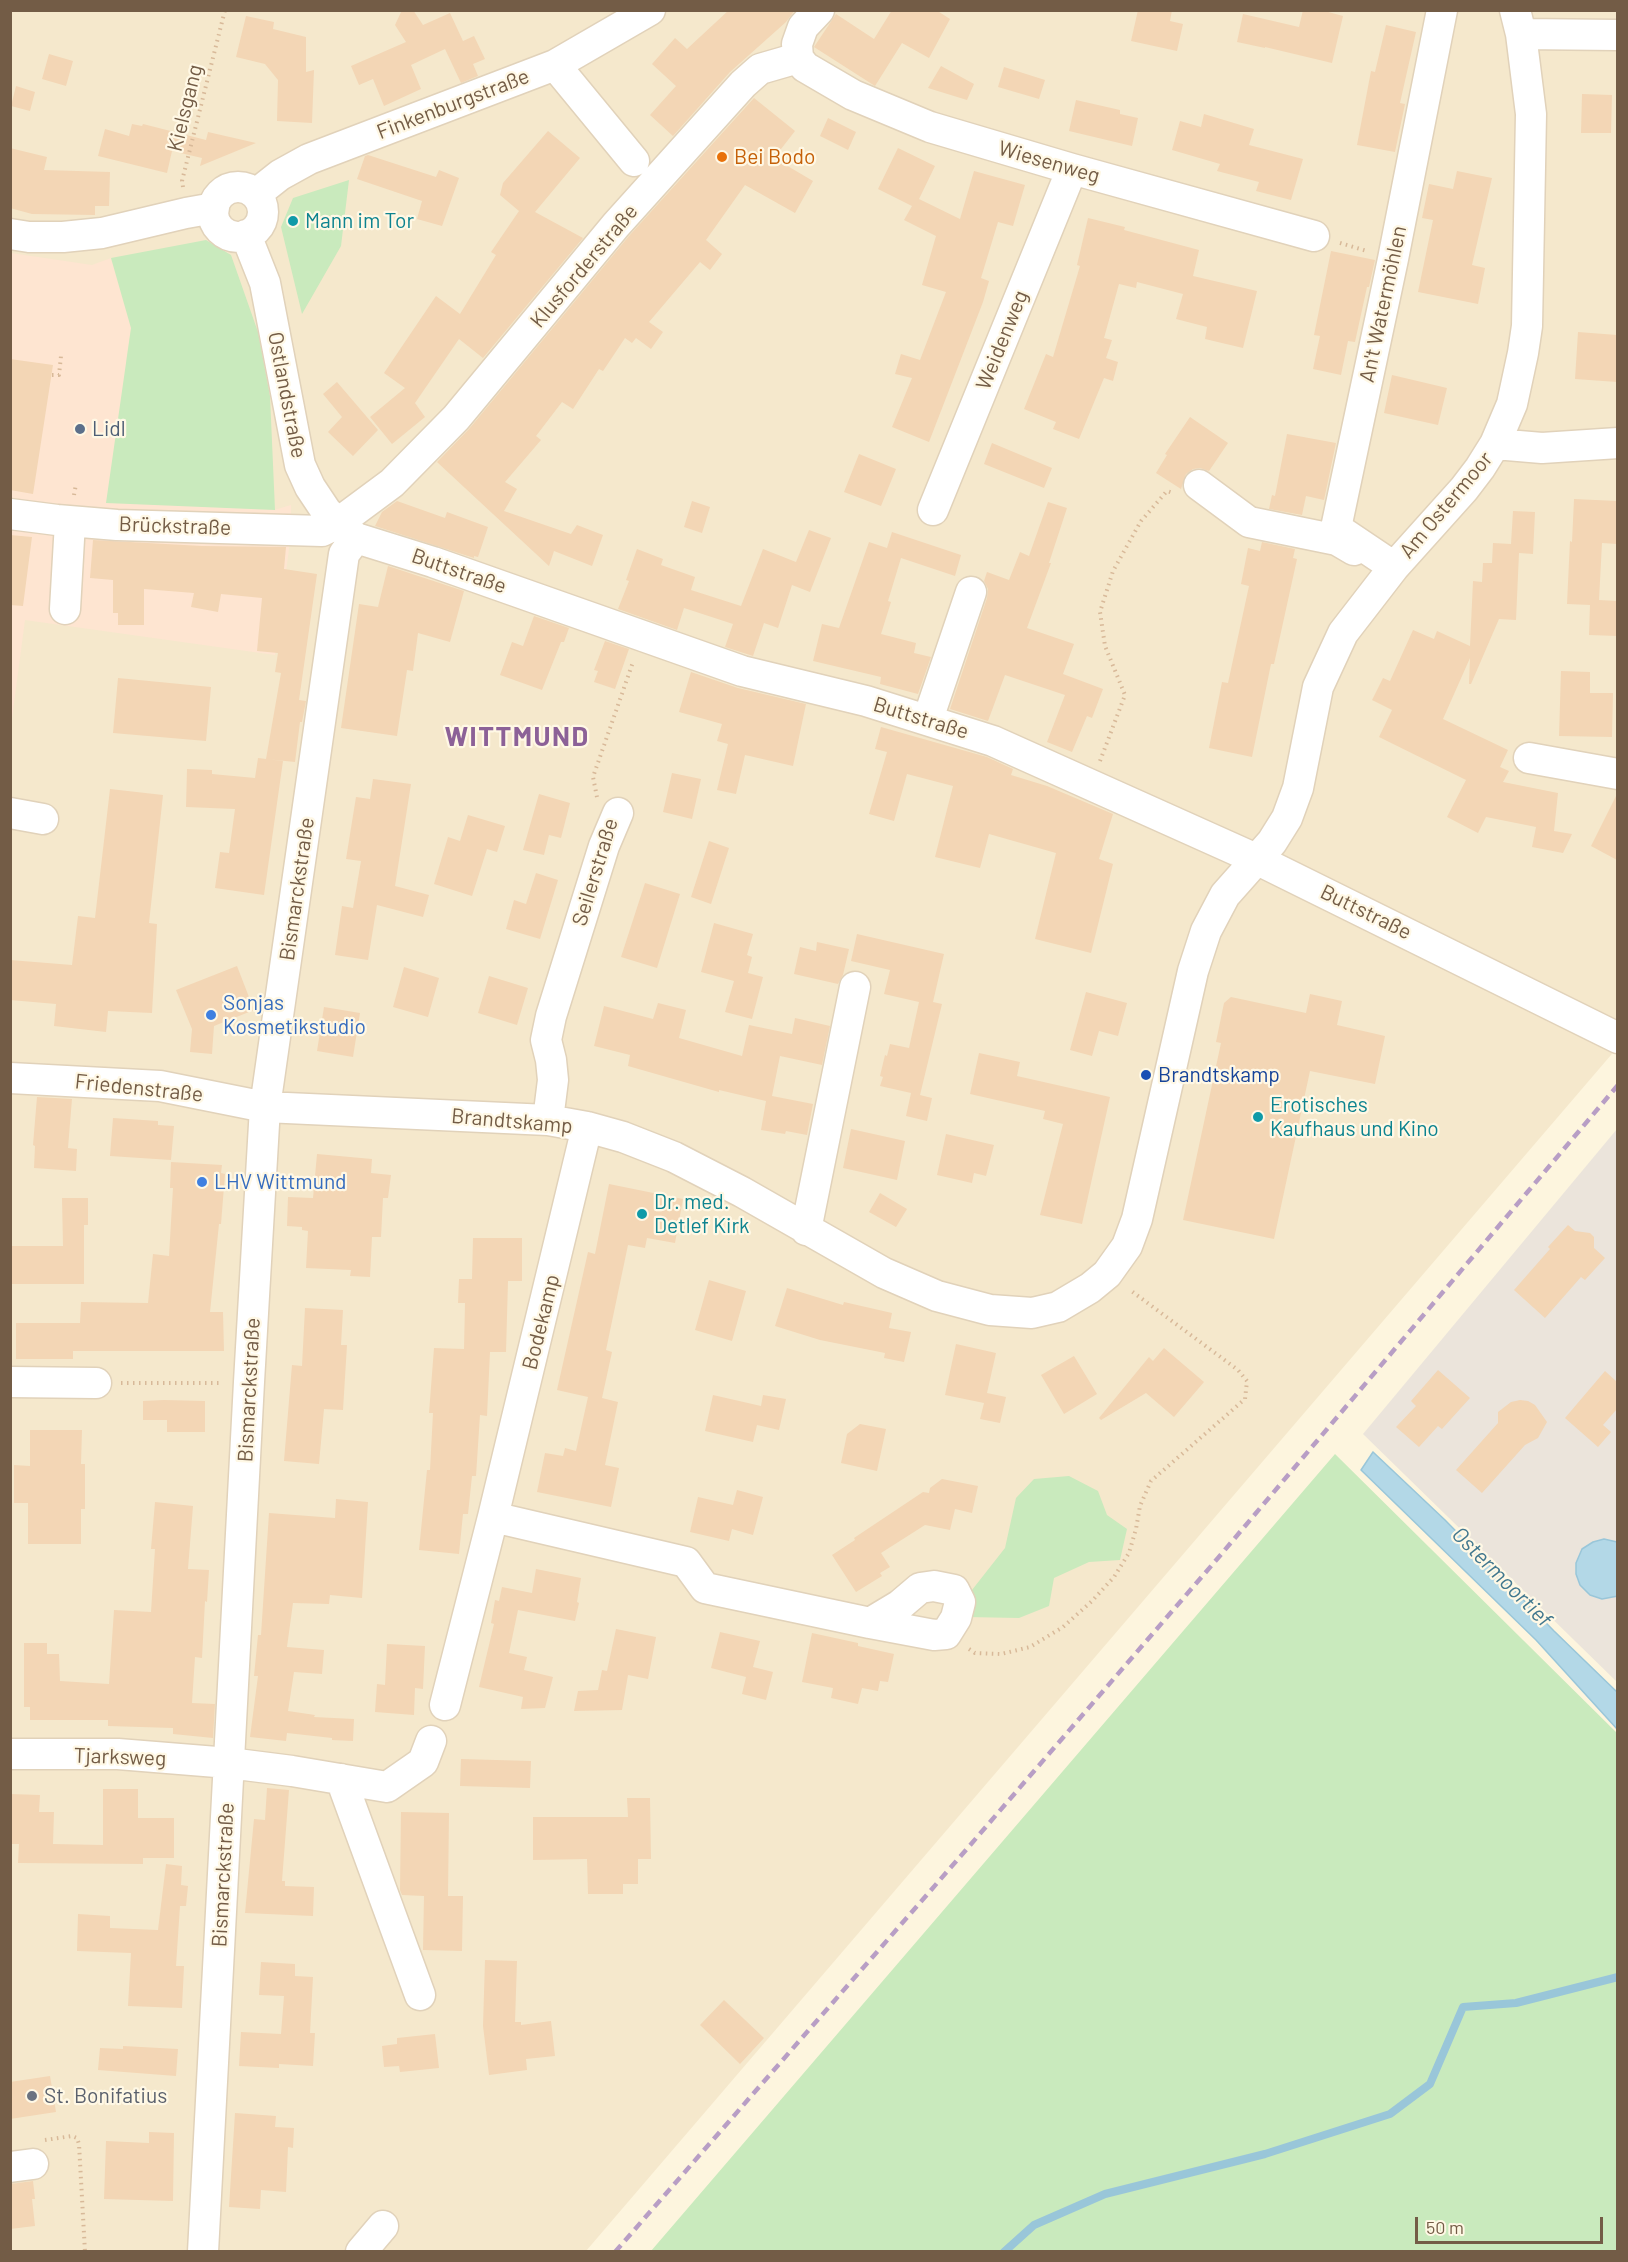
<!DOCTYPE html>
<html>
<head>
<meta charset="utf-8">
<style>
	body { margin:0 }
	#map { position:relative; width:1628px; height:2262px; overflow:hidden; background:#fdf5de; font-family:Barlow,sans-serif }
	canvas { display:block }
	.frame { position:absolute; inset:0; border:12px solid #735c46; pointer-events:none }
	.scale { position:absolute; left:1415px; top:2217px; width:188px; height:27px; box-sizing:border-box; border:3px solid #735c46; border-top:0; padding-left:8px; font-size:18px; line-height:21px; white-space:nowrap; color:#735c46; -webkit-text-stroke:4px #fff8e5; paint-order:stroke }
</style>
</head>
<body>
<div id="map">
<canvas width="1628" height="2262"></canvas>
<div class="frame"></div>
<div class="scale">50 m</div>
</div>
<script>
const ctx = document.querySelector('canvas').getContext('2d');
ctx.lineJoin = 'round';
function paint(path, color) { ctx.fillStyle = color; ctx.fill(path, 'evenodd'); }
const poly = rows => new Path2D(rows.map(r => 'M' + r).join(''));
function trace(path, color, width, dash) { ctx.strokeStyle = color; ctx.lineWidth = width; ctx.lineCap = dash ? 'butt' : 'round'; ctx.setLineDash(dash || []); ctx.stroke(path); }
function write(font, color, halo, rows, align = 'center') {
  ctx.font = font + ' Barlow,sans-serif'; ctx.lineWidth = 4.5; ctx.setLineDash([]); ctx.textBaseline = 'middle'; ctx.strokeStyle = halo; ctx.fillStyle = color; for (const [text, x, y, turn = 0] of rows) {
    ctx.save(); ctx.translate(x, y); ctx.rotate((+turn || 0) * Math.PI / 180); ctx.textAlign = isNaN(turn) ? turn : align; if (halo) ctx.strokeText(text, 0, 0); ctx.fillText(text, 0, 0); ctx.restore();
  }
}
paint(poly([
	[11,11,1617,11,1617,1048,586,2251,11,2252]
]), '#f5e8cc');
paint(poly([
	[11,253,92,265,111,258,131,328,126,361,274,510,291,505,291,534,275,655,25,620,11,726]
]), '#fee5d1');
paint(poly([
	[1617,1129,1617,1682,1363,1434]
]), '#ebe4db');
paint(poly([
	[349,180,341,246,302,314,281,227,293,198],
	[206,240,231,255,258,332,270,396,275,510,106,503,131,328,111,258],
	[1335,1454,1617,1733,1617,2251,651,2251],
	[1069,1476,1098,1491,1107,1515,1127,1529,1120,1560,1089,1562,1054,1578,1049,1606,1019,1618,966,1617,972,1590,1005,1548,1016,1498,1034,1479]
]), '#c9eabd');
const water = poly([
	[1373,1452,1445,1520,1554,1631,1617,1692,1617,1729,1536,1640,1361,1470,1373,1452],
	[1604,1539,1617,1542,1618,1596,1602,1599,1590,1595,1580,1585,1576,1574,1576,1563,1582,1549,1593,1542,1604,1539]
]);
paint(water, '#b3d8e7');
trace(water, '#99c6d9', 1.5);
trace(poly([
	[1004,2252,1034,2225,1105,2194,1265,2154,1390,2114,1430,2084,1463,2007,1516,2003,1618,1977]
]), '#99c6d9', 8);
paint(poly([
	[402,10,413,10,423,25,450,13,463,41,474,36,485,59,473,64,478,76,461,83,445,49,411,65,421,89,384,106,373,79,359,85,351,66,406,42,395,25],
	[729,10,795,10,786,22,730,72,673,136,650,115,676,86,652,64,675,38,687,49],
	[892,10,936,10,950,19,929,58,902,43,875,86,814,47,836,14,874,39],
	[1138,10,1172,10,1170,21,1183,24,1177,51,1131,41],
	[1303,10,1321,10,1343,16,1332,63,1265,47,1265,48,1237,42,1243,14,1299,27],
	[246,16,274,22,273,29,306,37,306,72,314,70,312,123,277,121,278,80,265,64,236,57],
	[1386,25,1416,32,1400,103,1405,104,1395,152,1357,145,1371,71,1375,72],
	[49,54,73,61,66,86,42,79],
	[941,66,974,84,967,100,928,88],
	[1004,67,1045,80,1039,99,998,87],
	[16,86,35,92,30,111,11,106],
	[1582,94,1612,95,1611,133,1581,133],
	[754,98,795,131,774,158,813,181,795,213,745,185,706,240,722,254,710,270,700,262,649,322,663,332,651,349,636,338,632,343,625,338,603,371,599,369,573,409,562,402,536,436,541,440,505,482,517,489,504,511,571,534,577,525,603,535,592,566,554,551,549,566,437,462,469,429,629,236],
	[1076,100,1120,110,1120,114,1138,118,1132,146,1069,131],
	[1204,114,1254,129,1249,145,1303,159,1291,200,1256,191,1259,182,1217,171,1220,164,1172,150,1180,121,1201,127],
	[828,118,856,132,848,150,820,136],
	[132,124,142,126,143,124,206,140,208,132,256,143,200,166,202,158,172,151,167,173,98,156,105,129,129,136],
	[548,131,580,158,535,212,583,238,483,358,459,339,415,403,425,417,392,444,370,417,405,388,384,373,436,296,460,314,496,255,491,252,519,211,500,195,503,183],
	[10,148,47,157,44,170,110,172,109,206,95,206,95,215,32,214,10,208],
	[898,148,935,166,919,199,960,219,974,171,1025,185,1013,226,998,222,981,278,989,281,983,302,929,442,892,427,912,378,895,374,901,354,920,360,946,292,922,285,936,236,904,220,912,206,878,189],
	[368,155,436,177,439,170,459,178,442,226,417,219,422,201,357,179,365,156],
	[1457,171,1492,178,1472,265,1485,268,1478,304,1418,292,1433,220,1422,218,1429,184,1453,189],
	[1088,218,1125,227,1124,230,1199,250,1193,276,1257,291,1243,348,1205,339,1207,327,1176,319,1183,294,1137,282,1136,288,1119,284,1104,338,1112,340,1106,358,1118,362,1113,381,1104,378,1079,439,1053,429,1056,422,1024,409,1046,354,1053,357,1080,266,1077,265],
	[1331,251,1375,260,1369,287,1367,287,1355,342,1348,341,1341,375,1313,369,1320,336,1314,335],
	[1578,332,1617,335,1617,382,1575,379],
	[10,359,53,365,33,494,10,490],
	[1392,375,1447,388,1438,425,1384,413],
	[337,382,378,430,353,456,328,432,342,417,323,394],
	[1190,417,1228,443,1209,471,1200,468,1193,469,1186,474,1181,489,1156,473,1167,455,1165,454],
	[1287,434,1336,443,1324,500,1306,496,1302,515,1269,509,1272,495,1275,496],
	[992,443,1052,468,1044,488,984,464],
	[859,454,896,469,881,506,844,492],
	[1574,499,1617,501,1617,544,1602,543,1599,600,1617,601,1617,636,1589,635,1590,605,1567,604,1570,541,1572,542],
	[397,501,445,518,447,512,488,527,478,557,474,556,474,558,375,526,382,512],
	[692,501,710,507,702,533,684,527],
	[1048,502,1067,508,1049,563,1051,563,1027,628,1074,644,1063,674,1103,689,1092,718,1087,716,1072,752,1047,742,1065,695,1005,675,988,721,950,709,987,598,988,589,984,581,987,572,1009,580,1020,552,1029,556],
	[1513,511,1535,512,1533,554,1519,553,1516,620,1499,619,1471,684,1469,684,1470,658,1443,719,1508,750,1500,767,1509,771,1503,782,1558,793,1554,831,1572,834,1563,853,1532,847,1536,827,1486,817,1478,833,1447,817,1466,780,1379,737,1392,710,1372,700,1383,678,1390,681,1413,630,1434,639,1437,631,1470,646,1473,581,1482,582,1483,563,1492,563,1493,543,1511,544],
	[809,530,831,538,810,592,792,585,778,628,764,623,753,656,725,647,733,624,684,608,677,630,618,609,629,581,626,580,637,549,663,559,661,565,695,577,691,590,741,606,763,549,796,562],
	[892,532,961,555,955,576,901,558,888,601,891,602,881,634,916,643,914,653,931,657,918,694,880,684,881,677,813,661,822,624,839,628,869,542,887,548],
	[10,535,32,537,23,606,10,605],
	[93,540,202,546,286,547,284,569,317,574,299,700,306,701,302,722,300,722,295,762,266,759,281,673,275,672,278,653,257,651,262,598,221,594,218,612,191,607,194,593,144,589,144,625,118,625,118,613,113,613,113,580,90,578],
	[1262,542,1295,549,1293,558,1297,559,1274,664,1271,664,1252,757,1209,748,1222,682,1228,683,1249,586,1241,584,1248,548,1260,551],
	[388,566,464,591,450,642,418,633,413,671,407,670,397,736,341,728,359,604,378,607],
	[534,616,569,628,564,642,561,642,542,690,500,675,512,642,523,646],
	[605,641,629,649,615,689,594,682,598,671,594,670],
	[1561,671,1590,672,1590,693,1613,693,1612,737,1559,736],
	[691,672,738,688,806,704,793,766,745,755,736,794,717,790,728,744,717,741,722,724,679,712],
	[118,678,211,687,206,741,113,733],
	[881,727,987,757,1013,769,1011,775,1047,786,1113,814,1099,859,1113,864,1091,953,1035,939,1056,853,989,834,980,868,935,857,953,786,907,774,894,821,869,814,887,752,875,749],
	[258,758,283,761,264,895,215,888,220,852,229,853,235,809,186,807,187,769,212,770,212,774,255,778],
	[672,773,701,779,692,819,663,812],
	[373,779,411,784,395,886,429,895,423,917,377,905,368,960,335,955,342,906,353,908,361,861,346,859,356,797,370,799],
	[110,789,163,795,149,923,157,924,152,1013,108,1011,106,1032,54,1026,56,1004,10,1000,10,960,72,965,78,916,95,918],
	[539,794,570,803,561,838,549,835,544,855,523,850],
	[1617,794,1617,860,1591,846],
	[468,815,505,826,497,852,487,849,472,896,434,884,448,837,460,841],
	[709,841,729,848,711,904,691,897],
	[536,873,558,880,540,939,506,929,514,900,526,904],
	[645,883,680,894,657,968,621,957],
	[714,923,753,934,747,955,752,957,748,973,763,977,752,1019,725,1012,734,981,701,972],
	[857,934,944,954,933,1002,942,1004,920,1095,932,1098,927,1121,906,1116,911,1093,880,1086,883,1077,880,1076,885,1055,887,1056,890,1044,909,1048,919,1002,884,994,890,970,851,961],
	[817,942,849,949,843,975,838,984,794,974,800,947,816,951],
	[237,966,254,1010,214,1026,212,1054,190,1052,192,1029,176,990],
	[404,967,439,978,428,1017,393,1007],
	[489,976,528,988,517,1025,478,1013],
	[1086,992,1127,1003,1118,1036,1099,1031,1092,1056,1070,1050],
	[1310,994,1342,1001,1337,1025,1385,1036,1375,1084,1310,1071,1274,1239,1183,1220,1221,1043,1216,1042,1224,1003,1231,997,1306,1013],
	[658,1003,686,1010,679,1038,742,1056,749,1025,792,1034,795,1018,830,1026,822,1065,780,1056,772,1096,813,1104,807,1135,786,1131,785,1134,761,1130,766,1101,719,1090,719,1092,628,1066,630,1055,594,1046,604,1006,653,1019],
	[324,1007,360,1013,353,1057,317,1051],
	[979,1053,1020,1062,1017,1076,1110,1097,1082,1224,1040,1215,1063,1124,1043,1119,1045,1111,970,1094],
	[37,1097,72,1099,68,1148,77,1149,76,1171,34,1168,35,1146,33,1145],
	[113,1118,158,1121,158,1125,174,1126,171,1160,110,1156],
	[851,1129,905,1141,897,1180,843,1168],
	[946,1134,994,1145,986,1176,974,1173,972,1183,937,1175],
	[317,1154,372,1159,371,1173,391,1175,388,1198,383,1198,381,1237,372,1237,370,1277,350,1276,351,1270,306,1268,308,1231,302,1230,302,1227,287,1226,288,1197,313,1198],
	[171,1162,222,1165,221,1173,225,1174,221,1224,219,1224,210,1312,223,1312,224,1351,73,1351,73,1359,16,1359,16,1323,80,1323,81,1302,148,1303,153,1254,169,1256,173,1188,170,1188],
	[609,1184,683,1199,675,1243,647,1238,645,1248,628,1245,606,1350,612,1352,602,1398,618,1402,605,1465,619,1468,611,1507,537,1492,545,1453,563,1456,565,1448,576,1451,588,1397,557,1390,588,1252,595,1254],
	[880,1193,907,1209,896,1227,869,1212],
	[62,1198,88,1198,88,1225,84,1225,84,1284,10,1284,10,1246,63,1246],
	[1568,1225,1575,1231,1590,1233,1594,1237,1594,1248,1605,1258,1585,1280,1581,1277,1545,1318,1514,1290,1550,1249,1548,1247],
	[473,1238,522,1238,522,1281,508,1281,506,1352,490,1352,487,1416,480,1415,476,1476,472,1476,468,1514,463,1514,459,1554,419,1550,427,1470,430,1470,433,1413,429,1413,434,1348,464,1349,465,1303,458,1303,459,1279,472,1279],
	[709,1280,746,1291,732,1341,695,1330],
	[787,1288,843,1305,844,1302,892,1313,889,1328,911,1332,904,1362,884,1358,885,1353,820,1340,775,1326],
	[305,1308,343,1310,341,1345,347,1345,343,1410,324,1409,319,1464,284,1461,292,1365,302,1366],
	[956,1344,996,1353,987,1393,1006,1397,1000,1423,980,1419,984,1403,945,1395],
	[1164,1348,1204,1382,1174,1417,1146,1393,1101,1420,1099,1418,1149,1357,1153,1361],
	[1074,1356,1097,1394,1064,1414,1041,1375],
	[1438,1370,1470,1398,1442,1429,1438,1426,1419,1447,1396,1427,1416,1406,1411,1401],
	[1605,1371,1617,1382,1617,1409,1603,1425,1611,1432,1598,1447,1565,1418],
	[713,1395,761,1406,763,1395,786,1399,779,1430,757,1425,753,1442,705,1431],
	[164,1400,205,1401,205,1432,167,1432,167,1420,143,1420,143,1401],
	[1520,1400,1528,1401,1535,1405,1547,1422,1538,1438,1525,1445,1482,1493,1456,1470,1498,1423,1498,1412,1511,1402],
	[860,1424,886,1429,877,1471,841,1463,847,1434],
	[30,1430,82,1430,81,1464,85,1464,85,1509,81,1509,81,1544,28,1544,28,1503,14,1503,14,1465,30,1466],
	[942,1479,978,1486,972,1513,955,1509,950,1530,925,1525,881,1553,890,1567,880,1573,882,1576,856,1592,832,1555,855,1540,854,1538,923,1492,929,1493,930,1488],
	[737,1490,763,1497,753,1535,732,1529,729,1541,690,1532,698,1497,733,1505],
	[336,1499,368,1502,362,1598,330,1595,329,1604,293,1603,287,1647,324,1650,322,1674,294,1672,288,1711,315,1715,314,1717,354,1719,353,1741,332,1740,332,1738,287,1733,286,1741,250,1737,258,1676,254,1676,258,1635,261,1635,269,1513,335,1518],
	[155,1502,193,1506,188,1569,209,1570,207,1602,205,1601,202,1658,195,1657,192,1703,215,1704,213,1738,173,1734,173,1728,108,1726,108,1720,30,1720,30,1707,24,1707,24,1643,47,1643,47,1654,59,1654,60,1681,109,1684,114,1610,151,1612,155,1549,151,1549],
	[536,1569,581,1578,577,1602,579,1603,575,1621,518,1610,509,1653,527,1657,524,1670,553,1677,545,1708,521,1709,523,1697,479,1687,494,1624,491,1623,495,1600,499,1601,502,1587,532,1593],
	[616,1629,656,1637,648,1679,628,1675,622,1710,574,1711,578,1691,598,1690,602,1670,607,1671],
	[720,1632,760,1641,753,1667,773,1672,766,1700,742,1694,746,1677,711,1668],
	[812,1633,858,1643,858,1646,894,1654,888,1682,880,1681,878,1691,862,1688,858,1704,831,1698,833,1688,802,1682],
	[387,1644,425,1646,423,1689,415,1688,414,1715,375,1712,377,1684,385,1685],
	[461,1759,531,1761,530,1788,460,1786],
	[267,1788,289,1790,282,1881,285,1881,285,1886,314,1887,313,1916,245,1913,254,1819,265,1820],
	[103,1789,138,1789,138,1818,174,1818,174,1858,143,1858,143,1864,18,1863,19,1844,10,1844,10,1794,40,1795,39,1812,54,1812,53,1844,103,1845],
	[627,1798,650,1798,651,1859,638,1859,638,1884,623,1884,623,1894,588,1894,587,1859,533,1860,533,1817,628,1817],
	[401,1812,449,1813,448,1896,463,1896,462,1951,423,1950,424,1896,402,1895,400,1890],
	[166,1864,182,1866,181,1885,188,1886,186,1906,180,1906,176,1966,184,1966,182,2008,128,2006,131,1953,77,1951,78,1914,110,1916,110,1928,158,1930],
	[485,1960,517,1961,515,2022,521,2022,521,2025,551,2021,555,2056,526,2059,527,2070,489,2075,483,2026],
	[261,1962,295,1964,295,1976,313,1977,310,2033,315,2033,313,2066,279,2064,279,2068,239,2066,241,2032,281,2034,284,1996,259,1995],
	[724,2000,764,2038,740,2064,700,2025],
	[435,2034,439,2068,400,2072,399,2066,384,2067,382,2046,397,2044,397,2038],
	[123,2046,178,2049,176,2076,98,2070,100,2048,123,2049],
	[50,2076,56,2112,10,2119,10,2082],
	[235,2113,276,2116,275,2127,294,2128,293,2148,288,2147,286,2192,261,2190,260,2209,229,2207],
	[149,2132,174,2133,173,2201,104,2199,106,2141,149,2143],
	[33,2181,35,2199,32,2199,35,2226,10,2229,10,2184]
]), '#f3d6b5');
const minor = poly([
	[819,10,803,27,797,44,798,58,805,67,853,95,930,127,1072,169,1314,236],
	[1521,34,1618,35],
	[555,65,634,161],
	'213 212a25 25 0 1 1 50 0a25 25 0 1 1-50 0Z',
	[256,194,280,175,309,159,555,65,650,10],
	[10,234,29,237,63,237,102,233,186,213,214,208],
	[246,235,265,283,300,465,310,487,326,511,338,523,356,538,433,562,742,671,866,701,993,741,1256,859,1618,1038],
	[1495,444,1542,448,1618,443],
	[1199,485,1249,522,1337,540,1354,550],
	[933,510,1072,169],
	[10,514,57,520,117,525,322,531,338,523,392,483,456,418,616,225,743,84,760,69,798,58],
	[1394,567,1336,528,1393,259,1442,10],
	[65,609,70,522],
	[928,719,971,592],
	[1529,758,1618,774],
	[10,813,43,819],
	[10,1078,160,1086,265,1107,548,1120,587,1127,623,1137,674,1157,742,1192,884,1273,937,1296,990,1310,1032,1313,1058,1307,1090,1288,1107,1274,1127,1246,1137,1219,1193,971,1206,931,1225,895,1272,842,1287,818,1298,788,1318,687,1343,633,1394,567,1464,489,1480,468,1495,444,1512,404,1523,353,1527,326,1531,114,1521,34,1515,10],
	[548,1120,553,1080,551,1060,546,1040,551,1016,604,846,618,813],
	[587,1127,493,1517,686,1562,705,1588,870,1623,934,1635,946,1634,956,1618,960,1602,954,1590,934,1586,920,1588,900,1605,870,1623],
	[806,1230,855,987],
	[10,1382,96,1383],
	[445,1705,493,1517],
	[10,1754,118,1754,229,1763,292,1771,387,1787,423,1762,431,1741],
	[341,1779,420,1995],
	[10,2167,33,2164],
	[203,2252,249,1382,265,1107,344,554,356,538],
	[361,2252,383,2226]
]);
trace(minor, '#e1d2ba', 33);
trace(poly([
	[183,187,182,181,225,10],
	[1340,243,1367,251],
	[52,375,59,375,61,356],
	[74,495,76,484],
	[1100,761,1125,695,1105,646,1100,612,1113,571,1141,521,1167,491,1173,493],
	[597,797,593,777,633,662],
	[121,1383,222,1383],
	[969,1649,975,1653,1001,1654,1030,1647,1063,1627,1092,1601,1114,1577,1129,1553,1136,1529,1140,1506,1151,1481,1245,1399,1247,1381,1238,1370,1130,1290],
	[45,2140,72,2136,77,2138,79,2144,85,2252]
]), '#d8b999', 4, [1.5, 4.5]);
trace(minor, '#fff', 30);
trace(poly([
	[615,2252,959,1858,1218,1558,1618,1085]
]), '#b89ec5', 4.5, [9, 6]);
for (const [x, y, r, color] of [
	[722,157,6,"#e8710a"],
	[293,221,6,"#0f9aa8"],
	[80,429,6,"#5c6f8a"],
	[211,1015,6,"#3f7fe0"],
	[1146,1075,6,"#1a4fb4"],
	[1258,1117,6,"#0f9aa8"],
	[202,1182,6,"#3f7fe0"],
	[642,1214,6,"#0f9aa8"],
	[32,2096,6,"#6b7280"]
]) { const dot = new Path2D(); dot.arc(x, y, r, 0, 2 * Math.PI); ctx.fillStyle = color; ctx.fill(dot); trace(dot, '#fff8e5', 2); }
write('21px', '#735c46', '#fff8e5', [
	["Finkenburgstraße",453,104,-21],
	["Kielsgang",185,108,-76],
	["Wiesenweg",1049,162,16],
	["Klusforderstraße",584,266,-50],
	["An't Watermöhlen",1383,304,-78],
	["Weidenweg",1002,340,-68],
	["Ostlandstraße",287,395,79],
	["Am Ostermoor",1446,505,-50],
	["Brückstraße",175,526,2],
	["Buttstraße",459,571,19],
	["Buttstraße",921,718,17],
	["Seilerstraße",595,872,-73],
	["Bismarckstraße",297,889,-82],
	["Buttstraße",1366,912,26],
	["Friedenstraße",139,1088,6],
	["Brandtskamp",512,1121,5],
	["Bodekamp",541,1322,-76],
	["Bismarckstraße",249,1390,-87],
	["Tjarksweg",120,1757,2],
	["Bismarckstraße",223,1875,-87]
]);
write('21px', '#c56008', '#fff8e5', [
	["Bei Bodo",734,157]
], 'left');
write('21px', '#0d838f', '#fff8e5', [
	["Mann im Tor",305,221],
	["Erotisches",1270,1105],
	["Kaufhaus und Kino",1270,1129],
	["Dr. med.",654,1202],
	["Detlef Kirk",654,1226]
], 'left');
write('21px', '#4e5e75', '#fff8e5', [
	["Lidl",92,429]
], 'left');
write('21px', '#366cbe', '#fff8e5', [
	["Sonjas",223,1003],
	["Kosmetikstudio",223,1027],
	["LHV Wittmund",214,1182]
], 'left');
write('21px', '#164399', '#fff8e5', [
	["Brandtskamp",1158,1075]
], 'left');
write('21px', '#5b616d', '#fff8e5', [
	["St. Bonifatius",44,2096]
], 'left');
write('italic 22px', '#42788f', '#fff8e5', [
	["Ostermoortief",1502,1577,45]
]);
ctx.letterSpacing = '1.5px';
write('bold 27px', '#8c6197', '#fff8e5', [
	["WITTMUND",517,737]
]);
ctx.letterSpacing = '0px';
</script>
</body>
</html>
